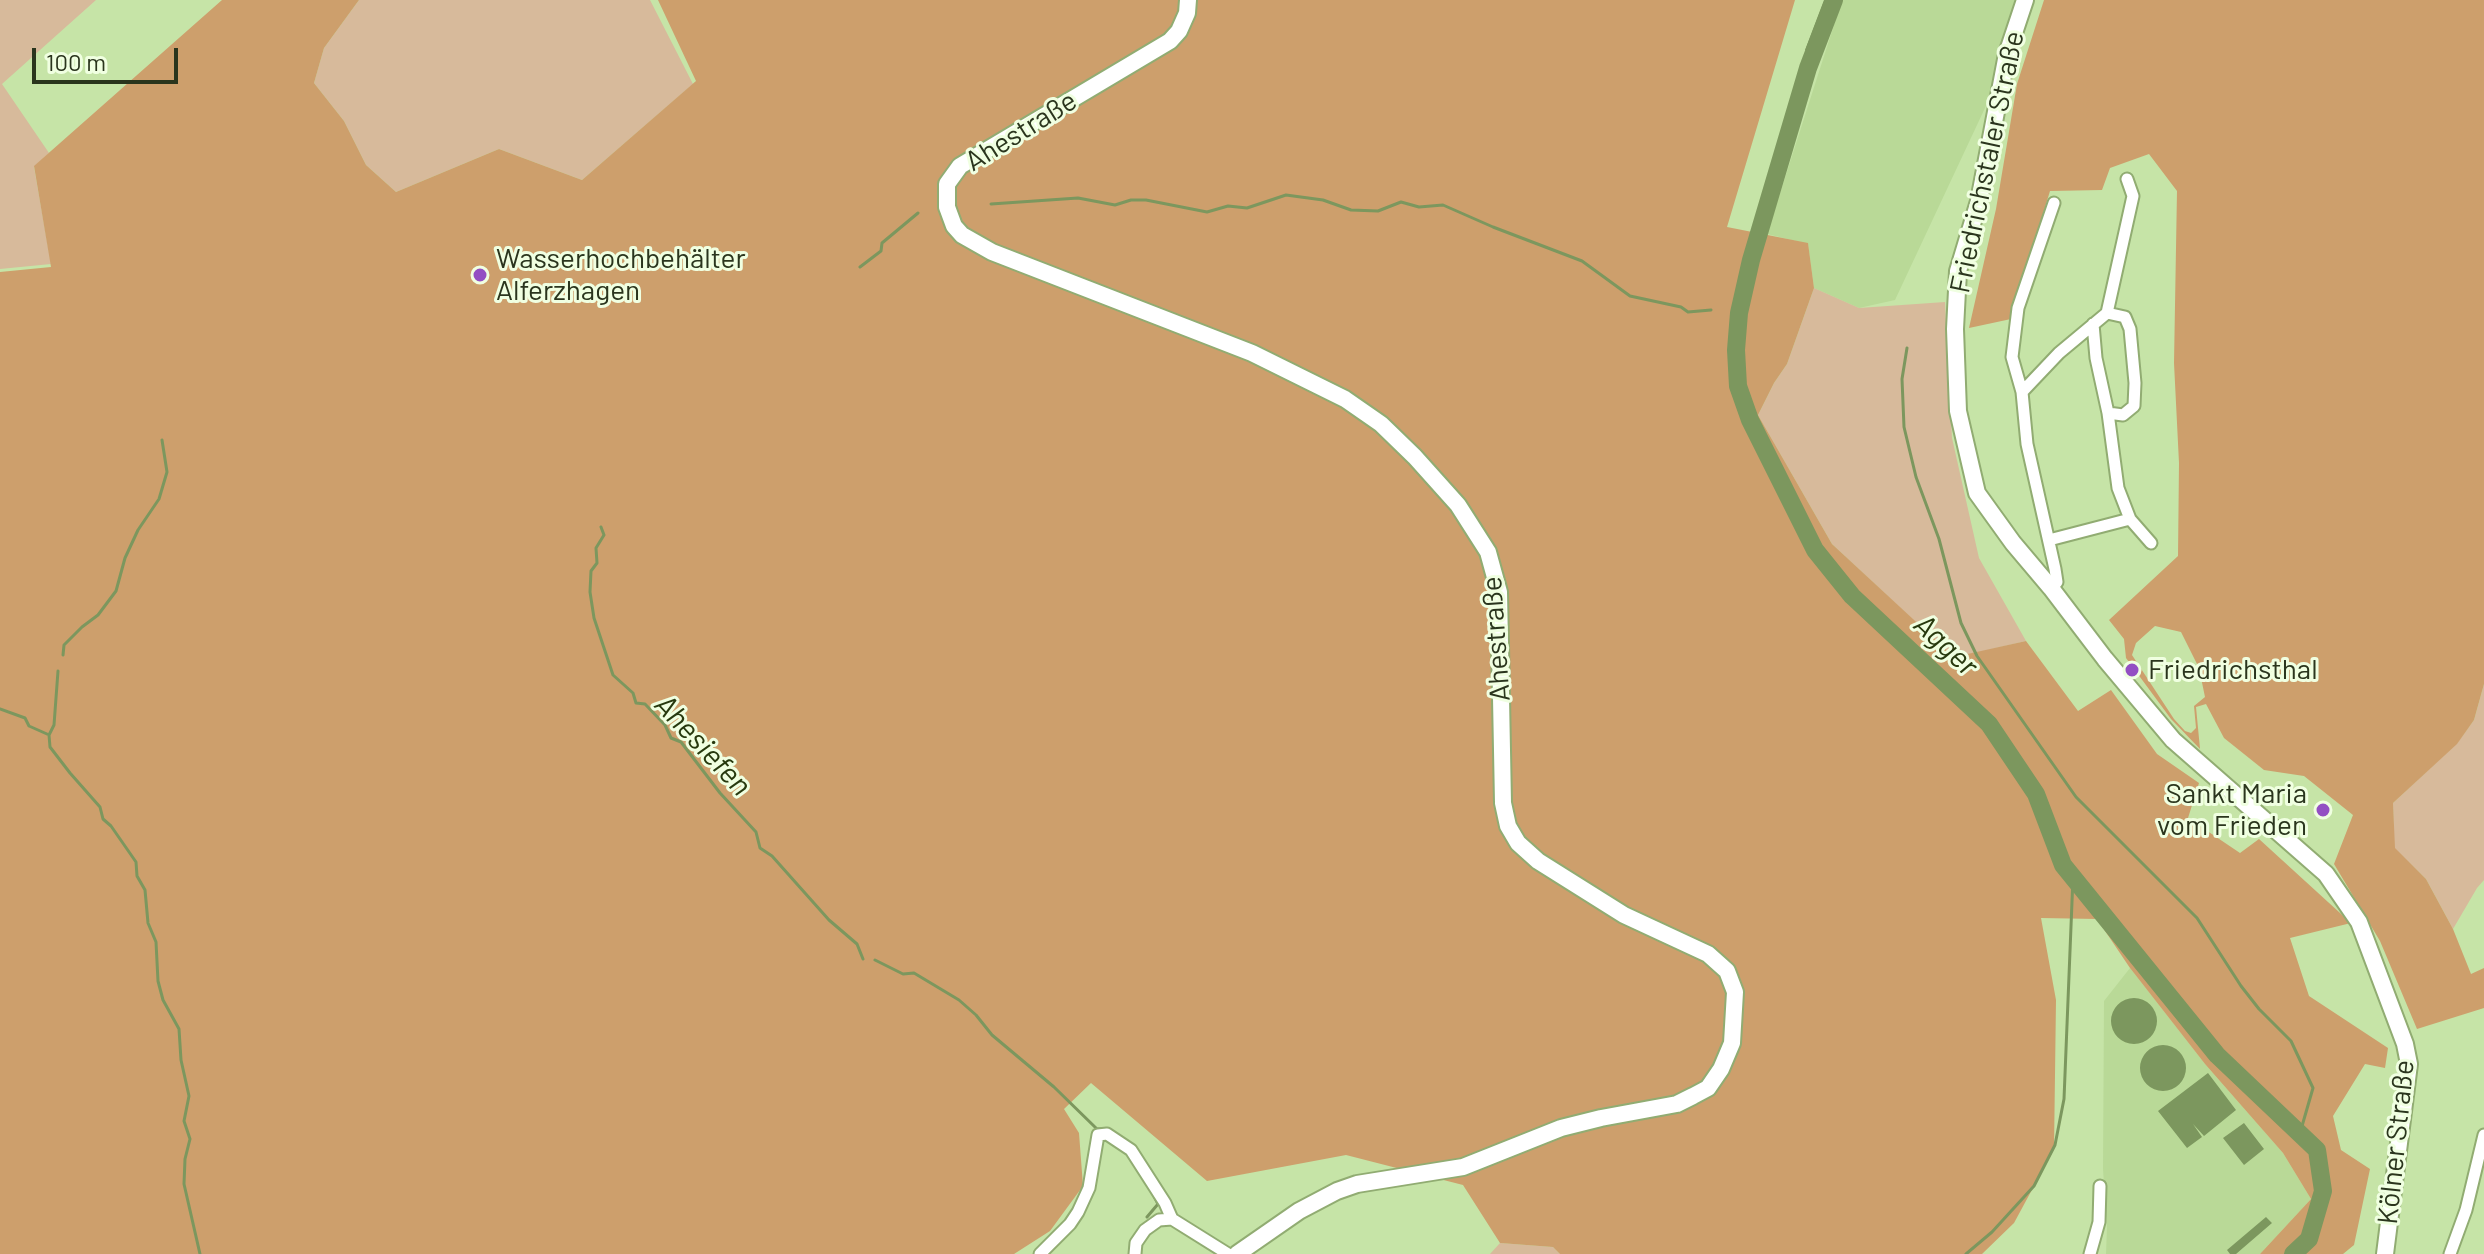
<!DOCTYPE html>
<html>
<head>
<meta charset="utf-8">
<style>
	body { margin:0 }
	#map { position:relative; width:2484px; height:1254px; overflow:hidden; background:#c6e4a7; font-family:Barlow,sans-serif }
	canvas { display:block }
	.scale { position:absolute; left:32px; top:48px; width:146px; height:36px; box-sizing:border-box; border:4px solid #2a351d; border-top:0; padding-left:10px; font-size:24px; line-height:28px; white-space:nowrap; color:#2a351d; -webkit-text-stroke:6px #f0ffe1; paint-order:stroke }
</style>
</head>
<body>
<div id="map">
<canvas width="2484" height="1254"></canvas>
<div class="scale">100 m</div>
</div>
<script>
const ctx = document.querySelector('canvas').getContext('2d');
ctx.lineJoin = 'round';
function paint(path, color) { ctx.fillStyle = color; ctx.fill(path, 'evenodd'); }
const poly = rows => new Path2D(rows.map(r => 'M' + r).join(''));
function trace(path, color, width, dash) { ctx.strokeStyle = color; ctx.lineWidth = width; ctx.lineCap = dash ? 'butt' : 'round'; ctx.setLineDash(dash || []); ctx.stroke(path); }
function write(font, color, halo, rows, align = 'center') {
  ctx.font = font + ' Barlow,sans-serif'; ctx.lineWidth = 6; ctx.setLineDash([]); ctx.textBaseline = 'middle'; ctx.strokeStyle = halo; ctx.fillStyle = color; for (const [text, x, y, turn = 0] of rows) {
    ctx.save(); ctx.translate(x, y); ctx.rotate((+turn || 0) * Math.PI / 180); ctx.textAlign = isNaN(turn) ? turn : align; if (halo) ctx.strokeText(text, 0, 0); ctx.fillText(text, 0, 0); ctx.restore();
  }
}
paint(poly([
	[1842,0,2019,0,2011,18,1992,93,1895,300,1859,308,1814,288,1808,244,1767,234],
	[2130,968,2205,1064,2283,1153,2311,1199,2260,1254,2106,1254,2107,1227,2103,1169,2104,1001]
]), '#b9d997');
paint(poly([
	[0,0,96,0,2,84,49,153,34,167,51,264,0,269],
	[359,0,650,0,693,84,582,180,499,149,396,192,366,165,344,121,314,83,324,48],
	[1814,288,1859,308,1945,302,1952,438,1979,558,2026,641,1954,658,1832,544,1758,415,1774,383,1787,364],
	[2484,684,2484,880,2477,888,2453,929,2426,879,2394,848,2393,803,2457,743,2474,720],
	[1500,1243,1553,1247,1560,1254,1490,1254]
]), '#d7ba9b');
paint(poly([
	[222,0,359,0,324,48,314,83,344,121,366,165,396,192,499,149,582,180,696,81,658,0,1795,0,1727,227,1808,243,1814,288,1787,364,1774,383,1758,415,1832,544,1954,657,2026,641,2078,711,2111,690,2157,754,2199,783,2188,818,2240,853,2259,839,2351,923,2290,938,2309,996,2388,1048,2385,1068,2365,1064,2333,1116,2341,1150,2370,1169,2354,1245,2343,1254,2260,1254,2311,1199,2283,1153,2205,1064,2130,968,2097,919,2041,918,2056,1000,2054,1149,2014,1223,1982,1254,1560,1254,1553,1247,1500,1243,1463,1185,1346,1155,1207,1181,1091,1083,1064,1109,1079,1133,1083,1186,1050,1231,1014,1254,0,1254,0,272,51,267,34,166],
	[2044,0,2484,0,2484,684,2474,720,2457,744,2393,803,2395,848,2426,879,2453,929,2471,974,2484,968,2484,1008,2417,1029,2380,941,2334,864,2353,815,2304,776,2264,770,2224,738,2206,704,2196,707,2200,749,2171,719,2126,658,2124,639,2109,620,2178,556,2179,463,2174,363,2177,191,2149,154,2110,168,2102,190,2050,191,2011,319,1969,328,1996,209,2017,84],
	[2155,626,2181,632,2199,668,2205,697,2194,706,2196,728,2191,733,2185,731,2174,719,2132,655,2136,643]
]), '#cd9f6c');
paint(poly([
	[1824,0,1842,0,1821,51,1805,50],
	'2111 1021a23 23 0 1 1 46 0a23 23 0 1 1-46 0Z',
	'2140 1068a23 23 0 1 1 46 0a23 23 0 1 1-46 0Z',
	[2208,1073,2236,1110,2204,1136,2193,1124,2202,1137,2187,1148,2158,1111],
	[2244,1123,2264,1149,2244,1165,2223,1138],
	[2266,1217,2272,1223,2236,1254,2230,1254,2227,1250]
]), '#7c975e');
trace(poly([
	[991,204,1078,198,1115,205,1131,200,1146,200,1207,212,1228,206,1247,208,1286,195,1323,200,1351,210,1378,211,1401,202,1419,207,1443,205,1493,227,1582,261,1630,296,1681,307,1688,312,1711,310],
	[860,267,881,251,882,243,918,213],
	[1907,348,1902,379,1904,427,1916,477,1939,539,1961,623,1977,656,2076,797,2197,918,2241,986,2259,1009,2291,1041,2313,1088,2300,1133],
	[601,527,604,535,596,548,597,563,591,571,590,592,594,618,613,675,633,693,636,703,645,704,665,725,671,738,681,742,720,793,756,832,760,848,772,856,829,920,857,944,863,959],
	[63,655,64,645,82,627,98,615,116,591,125,558,138,530,159,499,167,472,162,440],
	[58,671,54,725,49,735,50,747,70,773,100,807,103,819,111,826,136,862,137,876,145,890,148,923,156,942,158,981,163,1000,179,1029,181,1060,189,1096,184,1121,190,1139,185,1159,184,1184,200,1254],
	[0,709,25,718,29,726,47,734],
	[875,960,903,974,914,973,959,1000,976,1015,992,1035,1054,1087,1097,1129,1105,1129],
	[1147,1217,1158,1204,1151,1190],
	[1966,1254,1992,1232,2034,1186,2055,1145,2064,1099,2073,877]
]), '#7c975e', 3);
trace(poly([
	[1834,0,1808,68,1751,260,1739,313,1736,350,1738,386,1750,420,1815,550,1852,596,1989,724,2036,794,2063,865,2217,1055,2317,1150,2323,1191,2309,1239,2293,1254]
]), '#7c975e', 18);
const minor = poly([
	[2107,313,2125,317,2130,329,2135,383,2134,406,2123,415,2108,413,2118,488,2130,519,2151,543],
	[2093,324,2096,358,2108,413],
	[2022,392,2059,353,2107,313,2133,196,2127,179],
	[2049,540,2130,519],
	[2051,588,2057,582,2055,569,2027,444,2022,392,2012,357,2018,308,2054,203],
	[1040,1254,1070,1224,1078,1212,1089,1188,1098,1135,1107,1134,1131,1150,1165,1203,1172,1219,1228,1254],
	[1135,1254,1136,1243,1145,1230,1159,1220,1172,1219],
	[2090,1254,2099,1222,2100,1186],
	[2450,1254,2466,1210,2484,1135]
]);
const secondary = poly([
	[1188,0,1187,13,1179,31,1170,41,960,166,947,184,947,207,954,226,962,235,992,252,1252,353,1345,399,1381,424,1415,457,1458,505,1488,552,1499,592,1503,803,1508,826,1518,843,1538,861,1624,915,1708,954,1727,971,1735,992,1732,1043,1721,1069,1708,1088,1693,1096,1677,1104,1601,1118,1561,1128,1463,1167,1357,1184,1337,1191,1299,1211,1237,1254]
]);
const primary = poly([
	[2025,0,2007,54,1979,201,1958,271,1955,329,1958,411,1977,493,2013,543,2051,588,2105,659,2173,740,2326,874,2359,922,2405,1044,2409,1064,2385,1254]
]);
trace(minor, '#91ac72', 15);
trace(secondary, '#91ac72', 20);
trace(primary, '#91ac72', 20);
trace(minor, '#fff', 11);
trace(secondary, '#fff', 16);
trace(primary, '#fff', 16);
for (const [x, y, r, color] of [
	[480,275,8,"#934fc3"],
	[2132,670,8,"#934fc3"],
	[2323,810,8,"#934fc3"]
]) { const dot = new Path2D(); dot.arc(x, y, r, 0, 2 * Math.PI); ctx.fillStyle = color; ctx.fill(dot); trace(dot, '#f0ffe1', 3); }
write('28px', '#2a351d', '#f0ffe1', [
	["Ahestraße",1021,131,-32],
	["Friedrichstaler Straße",1987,162,-78],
	["Ahestraße",1496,639,-94],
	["Kölner Straße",2396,1142,-84]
]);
write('28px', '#2a351d', '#f0ffe1', [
	["Wasserhochbehälter",496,259],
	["Alferzhagen",496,291],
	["Friedrichsthal",2148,670],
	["Sankt Maria",2307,794,"right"],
	["vom Frieden",2307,826,"right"]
], 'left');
write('italic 30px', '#27390e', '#f0ffe1', [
	["Agger",1946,645,43],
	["Ahesiefen",703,745,47]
]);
</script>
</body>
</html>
